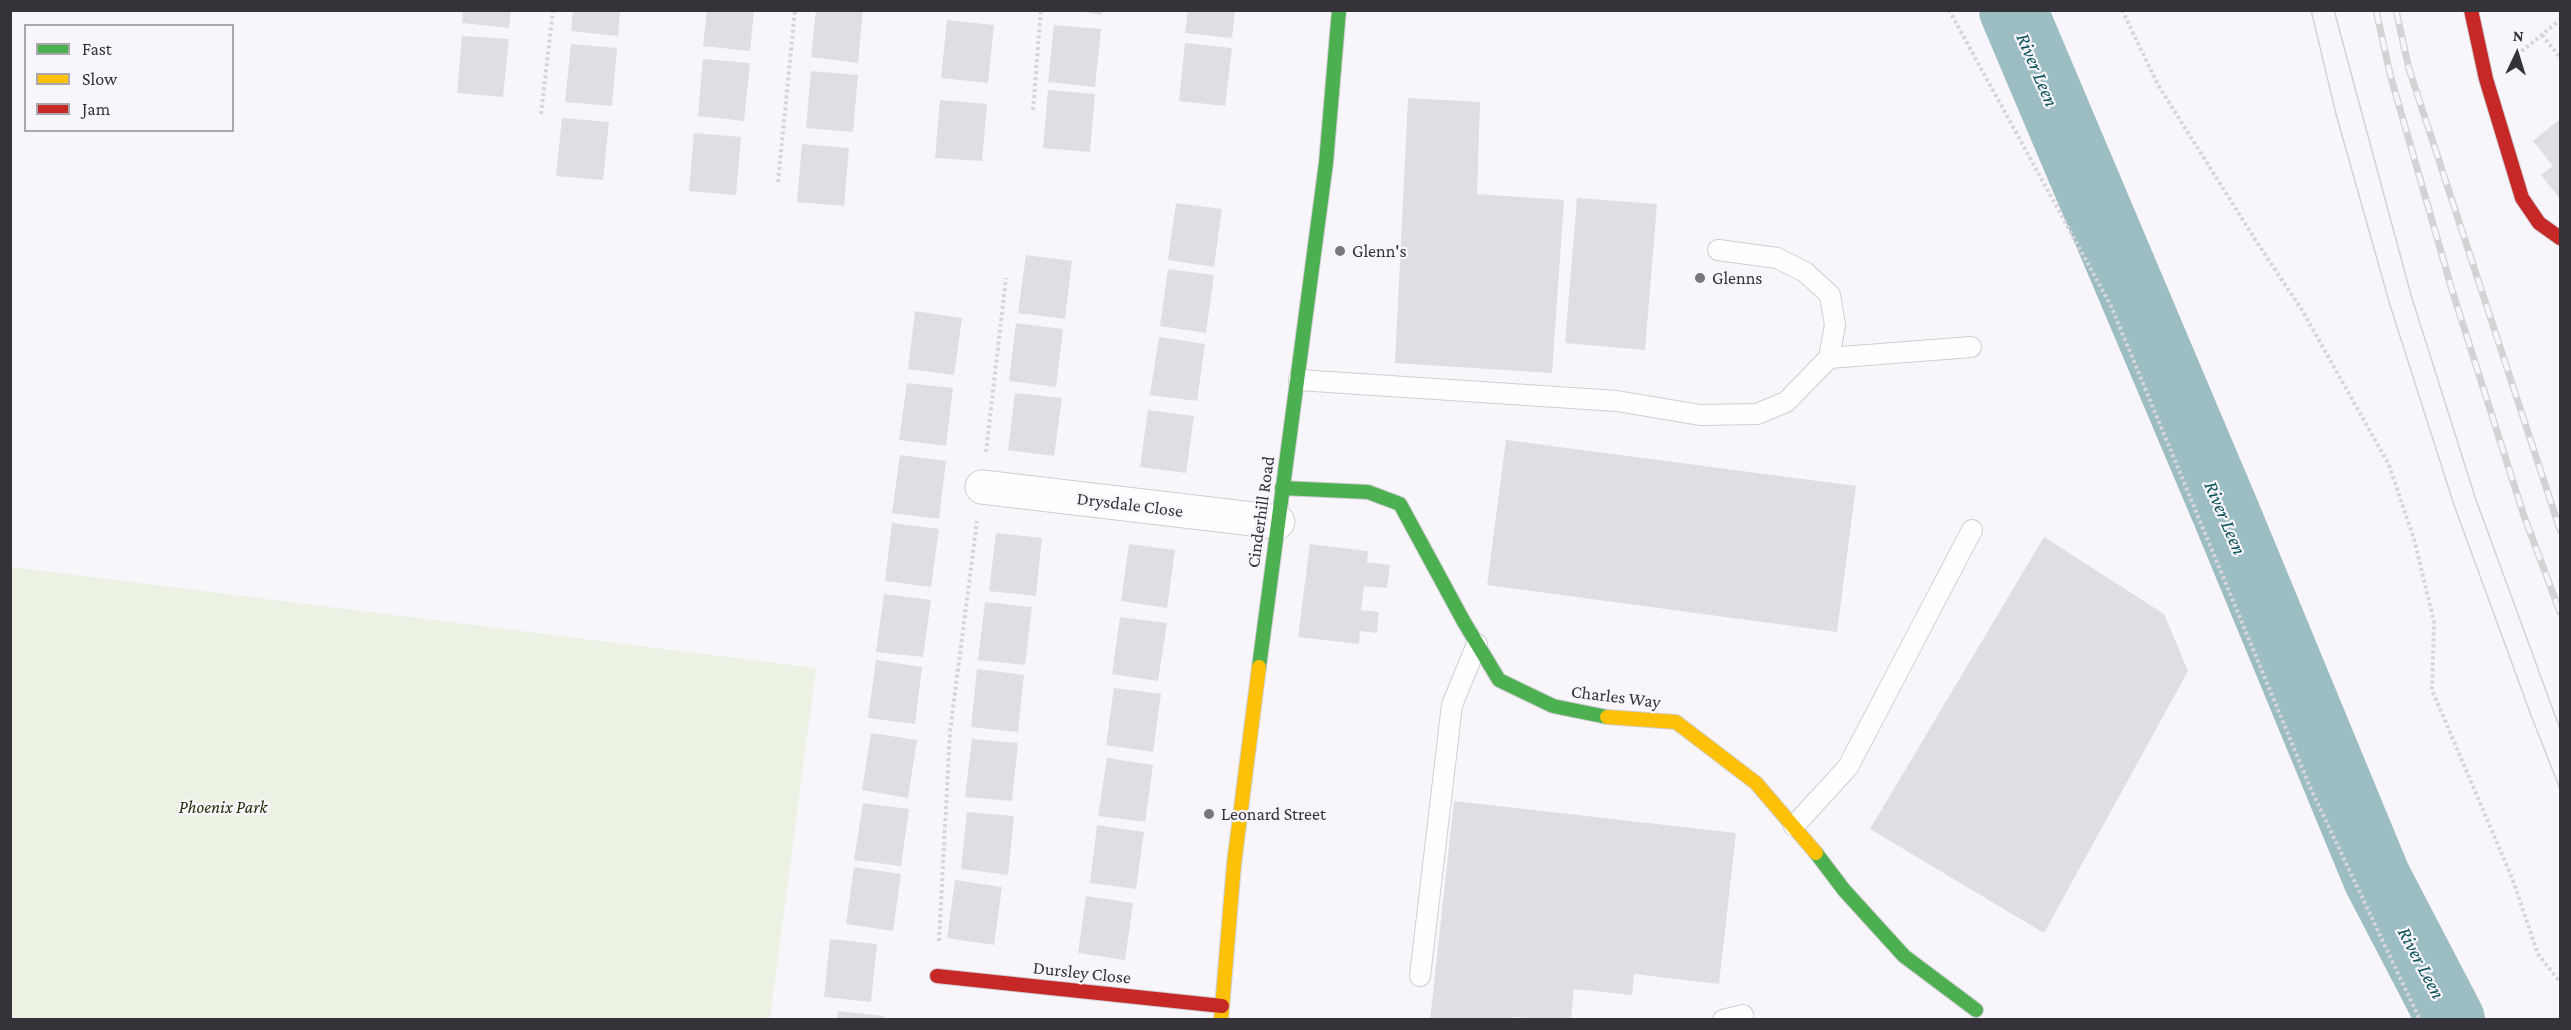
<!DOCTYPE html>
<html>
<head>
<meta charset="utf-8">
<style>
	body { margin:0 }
	#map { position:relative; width:2571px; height:1030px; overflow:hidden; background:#f8f6fb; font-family:"Crimson Pro",serif }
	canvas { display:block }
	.frame { position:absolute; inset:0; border:12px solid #353239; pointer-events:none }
	.legend { position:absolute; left:24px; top:24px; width:210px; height:108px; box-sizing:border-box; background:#f8f5fc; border:2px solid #aaa7ae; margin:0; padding:8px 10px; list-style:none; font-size:18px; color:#353239 }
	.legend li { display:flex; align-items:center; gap:12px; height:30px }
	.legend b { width:30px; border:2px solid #aaa7ae }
	.north { position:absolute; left:2487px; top:24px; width:60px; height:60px; -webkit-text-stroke:4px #f8f5fc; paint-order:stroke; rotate:4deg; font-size:16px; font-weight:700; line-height:24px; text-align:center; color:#353239 }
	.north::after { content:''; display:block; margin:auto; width:21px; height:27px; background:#353239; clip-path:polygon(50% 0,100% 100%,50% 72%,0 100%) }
</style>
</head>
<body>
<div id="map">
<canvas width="2571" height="1030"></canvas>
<div class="frame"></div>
<ul class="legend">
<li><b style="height:8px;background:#4caf50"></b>Fast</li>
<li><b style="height:8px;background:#ffc107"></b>Slow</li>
<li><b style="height:8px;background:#c62828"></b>Jam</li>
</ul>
<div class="north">N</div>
</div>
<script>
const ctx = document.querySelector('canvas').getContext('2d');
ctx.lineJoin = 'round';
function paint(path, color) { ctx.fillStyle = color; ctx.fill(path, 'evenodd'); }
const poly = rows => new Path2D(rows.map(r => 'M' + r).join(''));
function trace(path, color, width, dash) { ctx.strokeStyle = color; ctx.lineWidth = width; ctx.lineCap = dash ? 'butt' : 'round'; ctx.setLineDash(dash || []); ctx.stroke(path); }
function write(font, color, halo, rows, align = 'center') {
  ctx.font = font + ' "Crimson Pro",serif'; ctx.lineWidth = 4.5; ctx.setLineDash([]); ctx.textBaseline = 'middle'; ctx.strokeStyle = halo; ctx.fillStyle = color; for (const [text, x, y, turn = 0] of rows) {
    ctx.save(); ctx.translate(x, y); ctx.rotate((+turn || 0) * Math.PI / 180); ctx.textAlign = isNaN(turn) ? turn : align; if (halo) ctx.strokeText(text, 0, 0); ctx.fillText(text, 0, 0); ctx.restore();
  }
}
paint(poly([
	[11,567,816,668,770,1019,11,1019]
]), '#ebf2e4');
trace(poly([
	[2013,10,2226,513,2377,878,2451,1020]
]), '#9cbdc2', 68);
paint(poly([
	[463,10,511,10,509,28,462,23],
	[573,10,620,10,618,36,571,31],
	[707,10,754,10,750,51,703,46],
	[816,10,863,10,858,63,811,57],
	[1072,10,1102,10,1102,15],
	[1188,10,1235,10,1232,38,1185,33],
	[947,20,994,25,988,83,941,78],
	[1054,25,1101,29,1095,87,1048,82],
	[462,36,509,39,503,97,457,93],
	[1185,43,1232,48,1225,106,1179,101],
	[571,44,617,48,612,106,565,102],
	[703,59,750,63,744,121,698,116],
	[811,71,858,75,853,132,806,128],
	[1048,90,1095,94,1090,152,1043,148],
	[1408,98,1480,102,1477,194,1564,200,1552,373,1395,363],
	[940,100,987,104,982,161,935,158],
	[562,118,609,122,603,180,556,176],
	[2560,119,2560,199,2541,175,2553,166,2533,141],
	[694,133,741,137,736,195,689,191],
	[802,144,849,148,844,206,797,202],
	[1577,198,1657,204,1645,350,1565,343],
	[1176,203,1222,209,1214,267,1168,260],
	[1026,255,1072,261,1065,319,1018,313],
	[1168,269,1214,275,1206,333,1160,326],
	[915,311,962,318,954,375,908,369],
	[1016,323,1063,329,1056,387,1009,381],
	[1159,337,1205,344,1197,401,1150,395],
	[907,383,953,388,946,446,899,440],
	[1015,393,1062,398,1054,456,1008,450],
	[1148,410,1194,416,1186,473,1140,467],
	[1506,440,1856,486,1837,632,1487,585],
	[900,455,946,461,939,519,892,513],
	[892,523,939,529,931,587,885,581],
	[996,533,1042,538,1036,596,989,591],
	[2044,537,2164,614,2188,671,2044,933,1870,829],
	[1129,544,1175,550,1167,608,1121,601],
	[1310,544,1368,551,1367,562,1390,565,1387,588,1364,586,1361,610,1379,612,1377,633,1360,631,1359,644,1298,637],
	[884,594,931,600,923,657,876,652],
	[985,602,1032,607,1025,665,978,660],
	[1120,617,1167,623,1158,681,1112,674],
	[876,660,922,667,915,724,868,718],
	[977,669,1024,675,1018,732,971,727],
	[1114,688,1161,694,1153,752,1106,745],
	[871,733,917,740,908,798,862,790],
	[972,739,1018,743,1012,801,965,797],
	[1107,758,1153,765,1145,822,1098,816],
	[1454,801,1736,833,1719,984,1634,974,1632,995,1574,989,1571,1020,1511,1017,1511,1020,1430,1020],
	[863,803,909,809,901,866,854,860],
	[967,812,1014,816,1008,875,961,869],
	[1097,825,1144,832,1136,889,1090,883],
	[854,867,901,874,893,931,846,924],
	[955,880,1002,887,994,945,947,938],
	[1086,896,1133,903,1125,960,1078,953],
	[830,939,877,944,871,1002,824,997],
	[838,1011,884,1016,884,1020,837,1020]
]), '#dfdee4');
const lane = poly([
	[1829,358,1971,347],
	[1299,380,1617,401,1700,415,1757,414,1786,402,1829,358,1835,325,1830,295,1805,272,1777,258,1718,250],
	[1794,826,1848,767,1972,530],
	[1420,976,1452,705,1477,644],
	[1723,1020,1743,1015]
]);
const street = poly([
	[982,487,1278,522]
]);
const fast = poly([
	[1282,488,1368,492,1400,504,1464,622,1499,680,1553,706,1607,717],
	[1259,667,1326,163,1339,10],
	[1816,853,1844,890,1904,956,1976,1010]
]);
const slow = poly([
	[1607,717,1676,722,1756,783,1816,853],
	[1221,1020,1234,864,1259,667]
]);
const jam = poly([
	[2471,10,2486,79,2522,198,2539,223,2560,238],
	[937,976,1222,1006]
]);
trace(lane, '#d0ced3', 22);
trace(street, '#d0ced3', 35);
trace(fast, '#d0ced3', 16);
trace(slow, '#d0ced3', 16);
trace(jam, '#d0ced3', 16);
trace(poly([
	[1949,10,2111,306,2310,787,2420,1020],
	[2122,10,2158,85,2258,244,2302,310,2389,465,2414,539,2434,622,2432,690,2512,878,2538,954,2560,982],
	[2542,35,2560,57],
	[2517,55,2560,20],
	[1033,110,1041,10],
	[541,114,553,10],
	[778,182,795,10],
	[986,452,1006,278],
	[939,941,950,732,977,521]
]), '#d6d5d8', 4, [3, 3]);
trace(lane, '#fefefe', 20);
trace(street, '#fefefe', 33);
trace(fast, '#4caf50', 14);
trace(slow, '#ffc107', 14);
trace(jam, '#c62828', 14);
trace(poly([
	[2311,10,2336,114,2390,305,2454,505,2532,718,2560,789],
	[2334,10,2411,295,2475,497,2560,729]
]), '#d3d3d5', 1.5);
const rail = poly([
	[2376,10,2390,74,2452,290,2524,516,2560,612],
	[2396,10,2409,69,2560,530]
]);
trace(rail, '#d3d3d5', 7);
trace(rail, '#f8f5fc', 4.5, [14]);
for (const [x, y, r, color] of [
	[1340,251,6,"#79777d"],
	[1700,278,6,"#79777d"],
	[1209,814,6,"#79777d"]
]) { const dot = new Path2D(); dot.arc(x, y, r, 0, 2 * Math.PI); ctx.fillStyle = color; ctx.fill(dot); trace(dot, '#f8f5fc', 2); }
write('18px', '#353239', '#f8f5fc', [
	["Glenn's",1352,251],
	["Glenns",1712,278],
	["Leonard Street",1221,814]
], 'left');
write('18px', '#353239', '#f8f5fc', [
	["Drysdale Close",1130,505,7],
	["Cinderhill Road",1261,512,-82],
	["Charles Way",1616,697,7],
	["Dursley Close",1082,973,6]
]);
write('italic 18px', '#213007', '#f8f5fc', [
	["Phoenix Park",223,807]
]);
write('italic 20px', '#095259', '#f8f5fc', [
	["River Leen",2037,70,67],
	["River Leen",2225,518,67],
	["River Leen",2421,963,62]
]);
</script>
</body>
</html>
